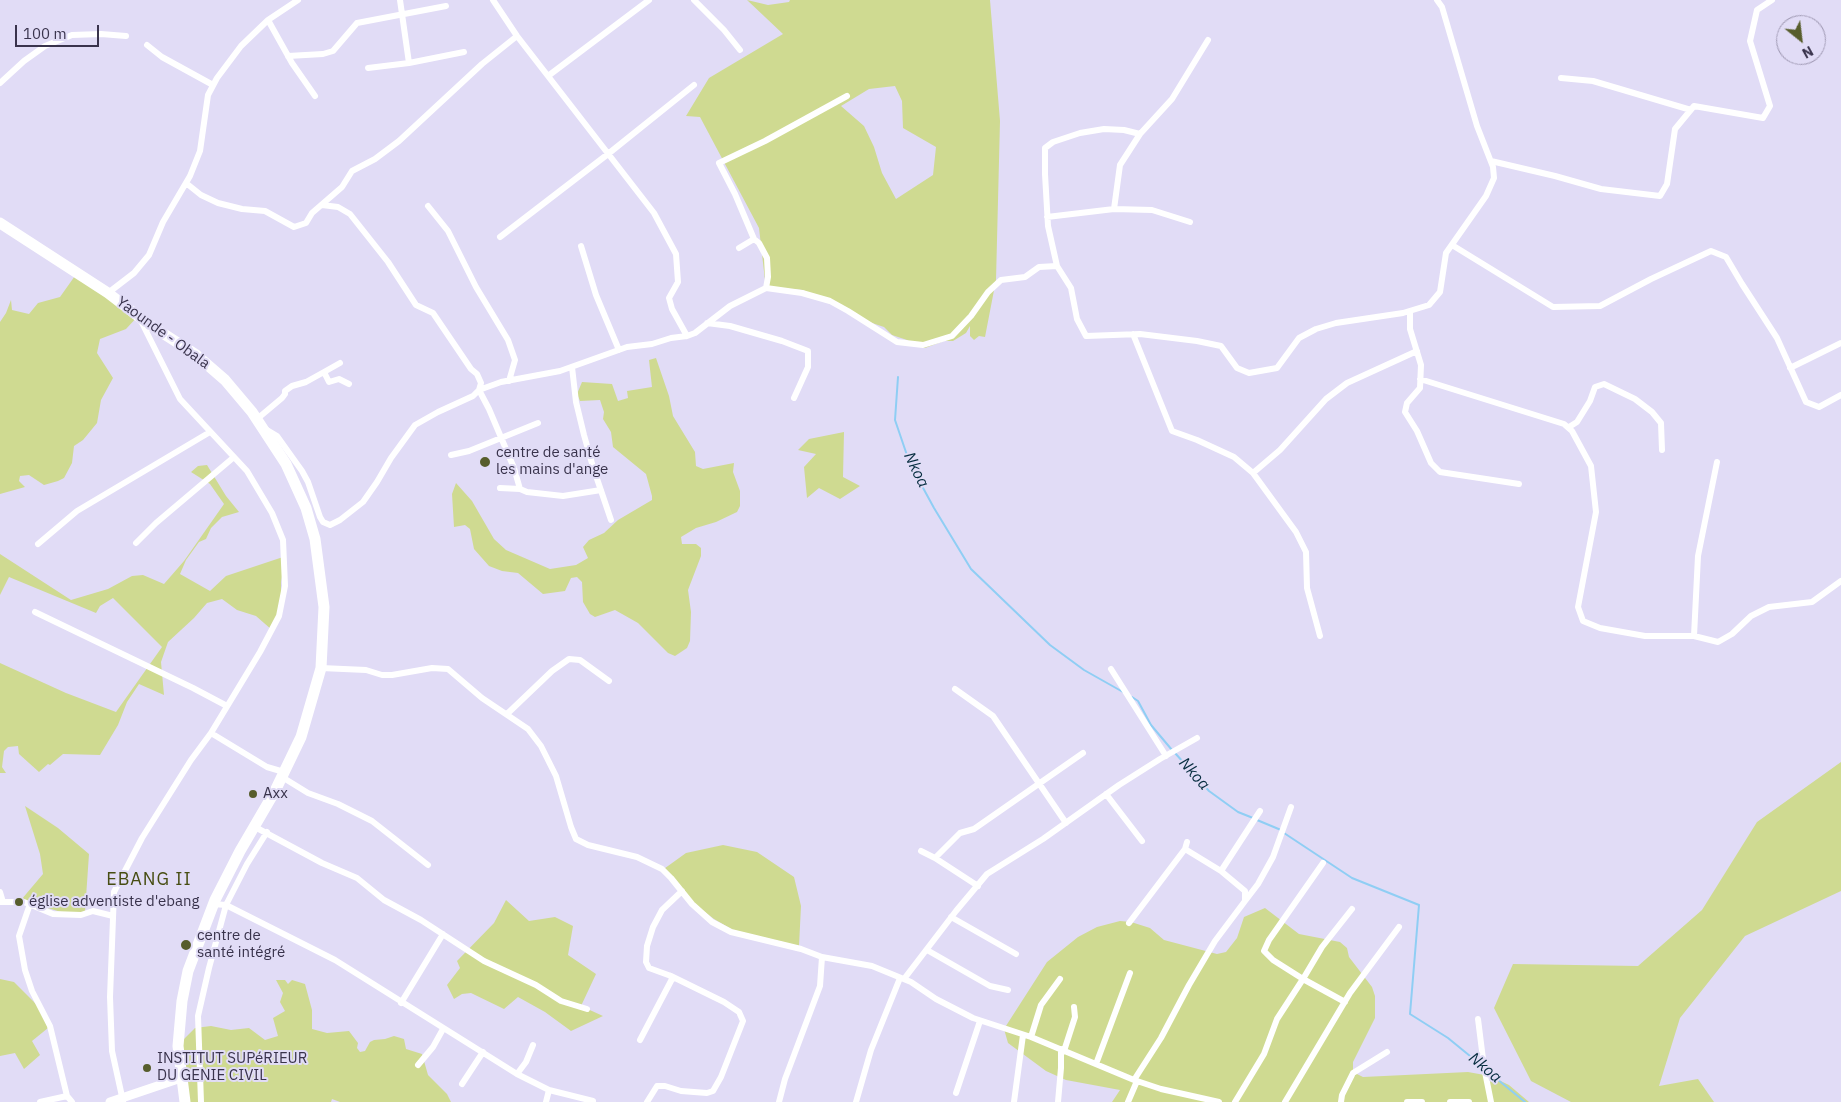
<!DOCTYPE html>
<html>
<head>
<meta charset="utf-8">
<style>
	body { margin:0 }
	#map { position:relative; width:1841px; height:1102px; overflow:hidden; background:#e1dcf6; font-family:"IBM Plex Sans",sans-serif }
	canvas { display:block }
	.north { position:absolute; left:1776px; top:15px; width:50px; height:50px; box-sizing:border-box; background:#e1dcf6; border:1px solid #9e98b2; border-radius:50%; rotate:151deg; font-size:14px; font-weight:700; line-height:20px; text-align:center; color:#39334c }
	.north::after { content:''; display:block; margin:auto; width:18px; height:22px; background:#575d2c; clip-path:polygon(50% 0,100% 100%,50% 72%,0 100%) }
	.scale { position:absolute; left:15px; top:25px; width:84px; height:22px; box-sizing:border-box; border:2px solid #39334c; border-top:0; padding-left:6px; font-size:15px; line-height:18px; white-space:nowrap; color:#39334c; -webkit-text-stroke:4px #e1dcf6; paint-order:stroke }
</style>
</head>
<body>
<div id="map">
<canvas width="1841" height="1102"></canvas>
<div class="north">N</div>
<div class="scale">100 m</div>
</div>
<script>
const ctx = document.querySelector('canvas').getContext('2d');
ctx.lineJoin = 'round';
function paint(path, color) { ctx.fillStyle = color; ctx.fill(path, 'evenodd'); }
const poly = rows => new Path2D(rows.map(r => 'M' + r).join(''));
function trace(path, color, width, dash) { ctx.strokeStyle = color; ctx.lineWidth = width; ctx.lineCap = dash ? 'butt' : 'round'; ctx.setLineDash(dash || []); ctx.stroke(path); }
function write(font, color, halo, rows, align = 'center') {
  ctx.font = font + ' "IBM Plex Sans",sans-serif'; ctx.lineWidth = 4; ctx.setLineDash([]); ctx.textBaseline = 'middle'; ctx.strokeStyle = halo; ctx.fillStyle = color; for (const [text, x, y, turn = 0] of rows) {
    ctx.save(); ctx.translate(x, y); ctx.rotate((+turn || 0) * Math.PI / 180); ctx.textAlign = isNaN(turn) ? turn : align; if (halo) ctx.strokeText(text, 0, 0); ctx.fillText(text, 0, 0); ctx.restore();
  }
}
paint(poly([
	[747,0,768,5,789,2,790,0,990,0,1000,121,996,280,985,337,979,336,974,340,970,336,970,326,966,333,953,341,944,341,925,348,917,346,907,340,892,335,884,327,854,317,830,302,803,290,779,288,766,289,759,228,700,117,686,116,709,78,783,34],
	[895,86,902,101,903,128,936,147,933,175,896,199,882,173,874,147,864,126,841,106,869,89],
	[77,273,139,315,126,329,100,339,97,353,113,378,101,400,97,423,83,440,74,446,72,463,64,478,58,481,44,485,29,475,20,476,19,481,25,487,0,494,0,322,6,313,11,300,12,310,29,314,38,303,60,297],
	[656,358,669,396,673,416,695,452,696,466,703,469,734,463,733,472,740,491,740,506,737,512,716,522,696,528,681,537,682,544,696,544,701,548,701,556,688,590,691,612,690,641,687,648,675,656,668,653,638,623,615,610,595,617,590,614,583,602,582,582,577,577,571,578,565,591,543,594,518,573,502,571,489,566,474,549,470,529,465,525,454,527,452,494,456,483,472,501,494,539,506,550,550,569,576,565,588,558,583,547,589,540,604,533,618,520,652,500,652,496,646,474,613,447,611,432,603,419,604,412,600,400,580,401,577,394,582,382,612,384,618,401,628,398,627,391,652,387,649,360],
	[844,432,843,477,860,486,840,499,819,488,807,498,804,467,816,454,798,450,809,439],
	[207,465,226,496,239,512,222,517,211,528,206,539,199,542,186,560,180,574,210,591,226,576,286,556,281,582,281,612,272,630,256,616,237,610,222,599,207,603,194,618,168,642,161,662,164,695,139,684,127,702,118,725,100,755,63,754,50,765,48,764,39,772,19,754,18,746,8,747,4,751,2,767,6,773,0,773,0,663,66,693,116,712,162,647,113,598,100,606,96,613,9,577,0,595,0,554,71,600,108,589,132,576,143,575,164,584,184,561,224,504,210,484,191,472,198,466],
	[1841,762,1841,891,1745,936,1680,1018,1659,1086,1698,1079,1714,1102,1571,1102,1531,1081,1494,1008,1513,964,1638,966,1702,910,1757,822],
	[25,806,58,828,89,854,85,912,61,912,21,900,43,874,40,854],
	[723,845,757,852,794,877,801,906,799,946,733,930,714,919,693,903,661,871,686,853],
	[506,900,529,921,555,917,573,926,568,955,596,974,581,1006,603,1016,571,1031,545,1012,518,997,504,1009,471,993,462,994,454,999,447,985,460,968,457,961,494,923],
	[1265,908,1299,934,1340,942,1347,948,1349,957,1372,987,1375,996,1375,1018,1353,1062,1353,1072,1363,1077,1468,1072,1490,1076,1509,1085,1529,1102,1112,1102,1120,1090,1066,1080,1046,1071,1008,1043,1004,1029,1047,962,1078,937,1097,927,1120,921,1131,922,1150,928,1164,940,1217,954,1226,952,1237,938,1244,917],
	[0,979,14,982,39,1007,48,1028,32,1041,40,1055,24,1069,15,1053,0,1056],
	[276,980,285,980,288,984,292,980,305,984,312,1010,312,1029,327,1033,349,1031,358,1043,357,1048,360,1052,365,1051,370,1042,374,1040,385,1039,394,1036,404,1039,406,1049,422,1054,428,1075,447,1094,451,1102,340,1102,332,1099,331,1102,185,1102,180,1043,195,1028,211,1026,231,1030,249,1028,265,1040,278,1036,273,1018,285,1011,280,1002,283,993]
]), '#cfda91');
trace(poly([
	[898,377,895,420,910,464,934,508,971,569,1050,645,1084,670,1123,692],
	[1132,697,1138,701,1151,725,1172,750],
	[1175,753,1209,791,1238,812,1253,818],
	[1257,820,1281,830],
	[1284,833,1352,878,1419,905,1410,1014,1448,1038,1481,1065],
	[1486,1070,1525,1102]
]), '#8fcef4', 2);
trace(poly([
	[400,0,409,63],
	[493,0,517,36,654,213,676,254,678,282,669,298,672,309,687,336],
	[694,0,724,30,740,50],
	[268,20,292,63,315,96],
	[147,45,162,57,213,85],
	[288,56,323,54,333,51,357,23,446,6],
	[368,68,409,63,464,52],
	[548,76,649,0],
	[1561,78,1593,81,1691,110],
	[0,83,24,61,45,46,72,35,101,34,126,36],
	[1491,161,1555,176,1601,189,1660,196,1667,184,1675,129,1694,106,1763,118,1770,106,1750,41,1757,10,1772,0],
	[186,183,201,195,218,203,242,209,265,211,294,227,306,223,312,213,342,187,352,171,375,159,399,141,482,64,517,36],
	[322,205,338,207,350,214,388,262,416,305,433,313,471,369,477,374,481,383,479,390,489,409,514,468,520,489],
	[428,206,448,231,476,287,508,340,515,360,509,381],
	[1114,209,1120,165,1140,134,1172,99,1208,40],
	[1047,217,1114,209,1152,210,1190,222],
	[500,237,608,154,694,85],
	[754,239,735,194,719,163,765,141,847,96],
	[1452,245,1553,307,1600,306,1651,279,1711,251,1726,257,1742,284,1777,338,1806,402,1819,407,1841,395],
	[581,246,596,295,619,350],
	[739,248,754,239,759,243,767,258,768,277,766,288],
	[1057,266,1048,226,1045,174,1045,148,1053,142,1080,133,1104,129,1124,130,1140,134],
	[108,293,134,273,149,255,163,222,190,176,200,151,208,95,217,78,241,46,268,20,298,0],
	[1410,311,1410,329,1421,365,1420,388,1407,403,1405,412,1417,431,1431,463,1440,472,1519,484],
	[707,323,730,326,782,341,808,351,808,367,794,398],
	[1133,334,1172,431,1197,440,1234,457,1253,473,1296,532,1306,552,1307,588,1320,636],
	[572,367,576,402,584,435,593,467,611,520],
	[1790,368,1841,343],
	[324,372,340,363],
	[1420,379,1564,424,1572,431,1591,466,1596,512,1578,607,1583,621,1600,628,1645,636,1694,636,1718,642,1732,634,1751,616,1769,607,1812,602,1841,581],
	[257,419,282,398,285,394,285,391,292,386,306,382,324,372,329,382,339,379,349,384],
	[1569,427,1577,422,1590,401,1595,387,1604,384,1635,399,1652,412,1661,423,1662,450],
	[267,430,277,436,302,471,308,482,320,517,323,522,330,525,340,520,363,502,377,482,391,458,415,425,438,412,473,396,479,390,501,382,560,371,627,347,652,344,671,338,687,336,695,333,730,306,766,288,802,293,830,301,848,311,897,342,923,345,952,336,971,316,988,292,1001,280,1025,277,1039,267,1057,266,1071,288,1077,319,1086,336,1140,334,1197,341,1221,346,1237,368,1249,373,1277,368,1299,338,1316,329,1336,323,1403,313,1429,305,1440,292,1446,253,1486,196,1494,178,1493,167,1477,126,1442,7,1437,0],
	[451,455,469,451,538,423],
	[1253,473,1280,450,1326,399,1347,383,1417,351],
	[500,488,520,489,527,492,563,496,601,490],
	[136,543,156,523,234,457],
	[38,544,77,511,210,432],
	[35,612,193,688,227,706],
	[1694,636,1698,556,1717,462],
	[321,668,366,670,382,675,392,675,432,668,448,669,482,698,528,729,541,746,556,776,571,827,576,839,588,845,637,857,662,869,671,878,692,904,712,922,731,932,801,949,822,957,872,966,911,982,936,999,973,1018,1031,1037,1134,1080,1161,1089,1219,1102],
	[1111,669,1166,756],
	[955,689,993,716,1066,823],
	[507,714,552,671,569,659,580,660,609,681],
	[211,733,267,767,284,772],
	[282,777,308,793,338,804,372,821,428,865],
	[1106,794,1142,841],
	[255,827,322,863,357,878,384,900,421,920,484,961,536,985,561,1001,587,1009],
	[921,851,935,858,978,886],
	[935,858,960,833,974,829,1083,753],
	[1323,863,1269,940,1264,951,1273,960,1303,979,1345,1002],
	[1221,871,1260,811],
	[0,892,3,902],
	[1245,901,1258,884,1273,857,1291,807],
	[0,902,24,902,53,914,81,915,93,911,113,916],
	[30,904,19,936,25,970,32,991,50,1026,67,1096,72,1102],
	[213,904,226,905,335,960,517,1074,549,1090,593,1101],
	[951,917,1016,954],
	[1129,923,1185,849,1187,842],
	[927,950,990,986,1008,990],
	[904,979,956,911,987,874,1043,839,1119,785,1160,759,1197,738],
	[401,1003,443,934],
	[1478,1019,1484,1067,1491,1102],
	[1031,1037,1041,1005,1060,979],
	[640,1040,672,979,671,976,649,968,646,962,647,946,653,927,662,910,682,891],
	[1064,1051,1075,1017,1074,1007],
	[1096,1064,1130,973],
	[418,1065,433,1047,443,1029],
	[517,1074,526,1062,533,1045],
	[1134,1080,1161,1038,1189,985,1215,941,1245,901,1245,891,1221,871,1185,849],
	[462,1084,483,1052],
	[956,1093,980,1021],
	[123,1101,112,1051,110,997,114,892,142,838,191,760,211,733,260,652,279,616,285,586,283,540,272,513,247,471,180,399,141,321],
	[40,1102,67,1096],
	[201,1102,198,1016,209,968,226,905,247,864,267,832],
	[546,1102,549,1090],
	[647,1102,657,1086,665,1086,681,1091,707,1093,713,1091,721,1077,743,1021,739,1012,724,1002,671,976],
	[779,1102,785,1079,820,986,822,957],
	[856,1102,871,1050,900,978],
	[1014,1102,1023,1035],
	[1058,1102,1061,1068,1061,1049],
	[1128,1102,1137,1081],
	[1235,1102,1264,1054,1277,1019,1303,979,1322,947,1352,909],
	[1285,1102,1350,993,1399,927],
	[1341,1102,1342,1095,1353,1073,1387,1052],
	[1407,1102,1422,1102],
	[1450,1102,1469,1102]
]), '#fff', 6);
trace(poly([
	[110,1102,181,1078]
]), '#fff', 9);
trace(poly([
	[0,223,108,293,147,323,195,354,225,380,252,412,286,464,306,508,315,539,324,607,321,668,301,737,275,791,240,851,215,900,188,971,182,1001,178,1046,185,1102]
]), '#fff', 11);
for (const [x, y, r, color] of [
	[485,462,6,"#575d2c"],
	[253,794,5,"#575d2c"],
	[19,902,5,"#575d2c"],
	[186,945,6,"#575d2c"],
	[147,1068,5,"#575d2c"]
]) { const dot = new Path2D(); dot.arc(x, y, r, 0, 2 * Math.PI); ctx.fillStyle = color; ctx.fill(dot); trace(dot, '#e1dcf6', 2); }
write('15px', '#39334c', '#e1dcf6', [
	["Yaounde - Obala",163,333,36]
]);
write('15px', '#39334c', '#e1dcf6', [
	["centre de santé",496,453],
	["les mains d'ange",496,470],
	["Axx",263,794],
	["église adventiste d'ebang",29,902],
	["centre de",197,936],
	["santé intégré",197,953],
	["INSTITUT SUPéRIEUR",157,1059],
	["DU GENIE CIVIL",157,1076]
], 'left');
write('italic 16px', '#072d40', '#e1dcf6', [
	["Nkoa",916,470,64],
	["Nkoa",1194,774,48],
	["Nkoa",1485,1068,40]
]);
ctx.letterSpacing = '1px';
write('18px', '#474d12', '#e1dcf6', [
	["EBANG II",149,880]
]);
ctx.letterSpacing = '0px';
</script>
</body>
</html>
